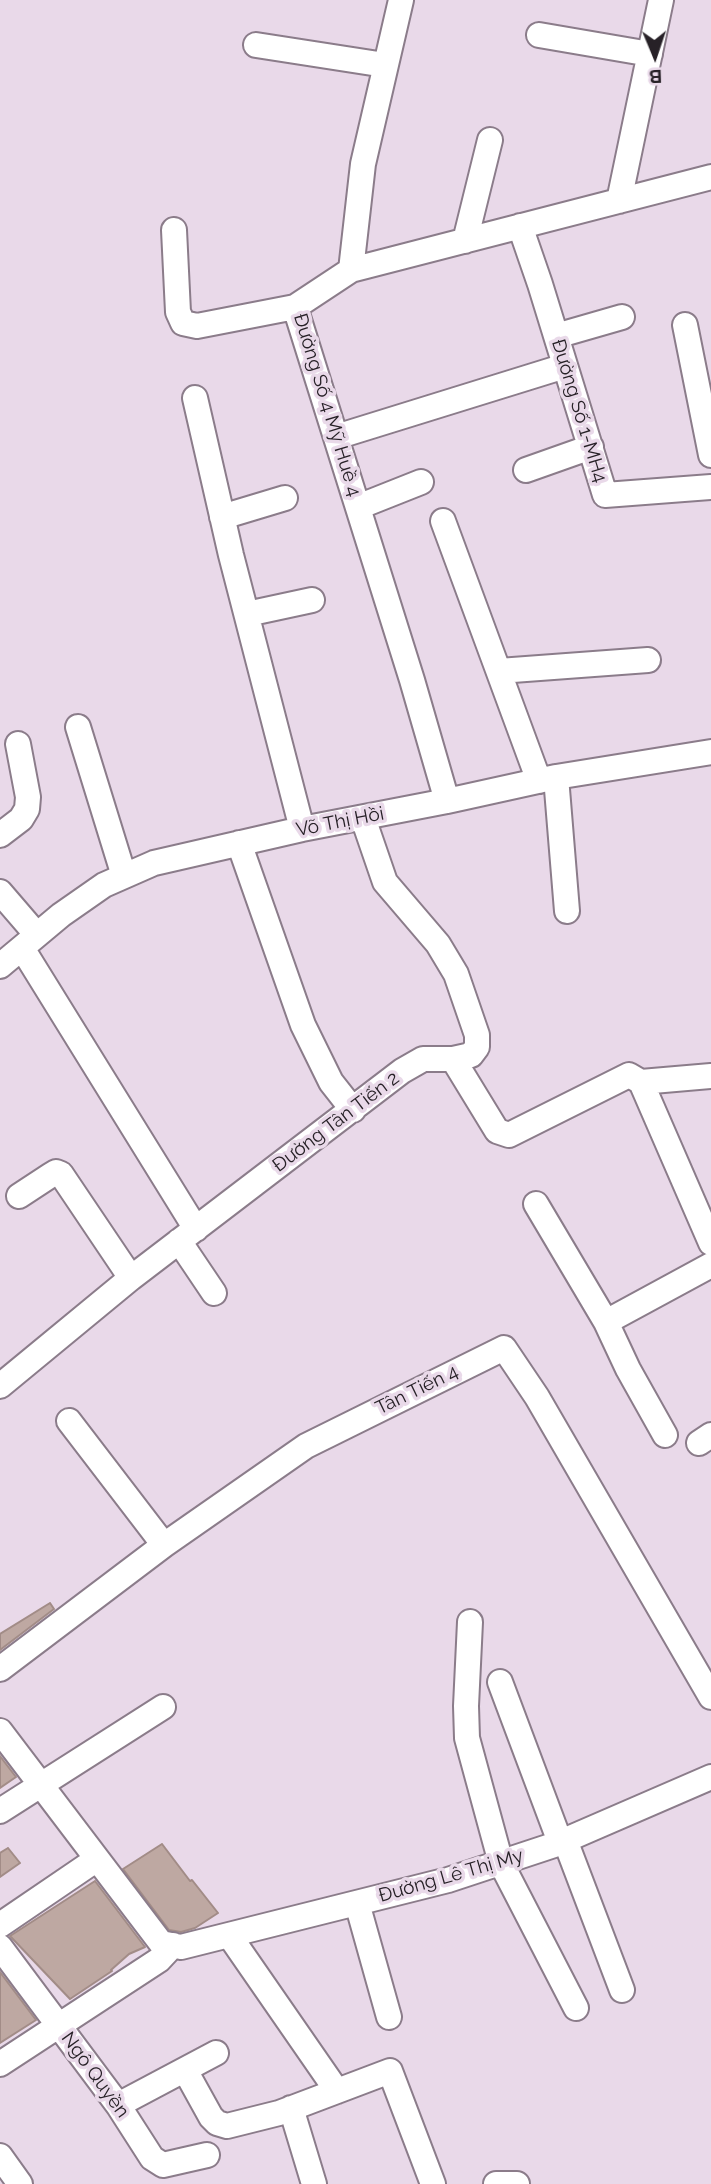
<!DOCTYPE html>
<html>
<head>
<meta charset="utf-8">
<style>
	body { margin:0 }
	#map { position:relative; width:711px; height:2184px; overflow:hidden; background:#e9d9e9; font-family:Raleway,sans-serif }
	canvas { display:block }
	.north { position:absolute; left:620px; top:21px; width:70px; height:70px; -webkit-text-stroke:5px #e9d9e9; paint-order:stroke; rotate:178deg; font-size:19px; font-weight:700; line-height:28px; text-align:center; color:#272127 }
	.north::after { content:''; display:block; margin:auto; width:24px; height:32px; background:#272127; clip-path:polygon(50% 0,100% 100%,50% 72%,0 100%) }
</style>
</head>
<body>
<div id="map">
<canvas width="711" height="2184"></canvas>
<div class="north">B</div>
</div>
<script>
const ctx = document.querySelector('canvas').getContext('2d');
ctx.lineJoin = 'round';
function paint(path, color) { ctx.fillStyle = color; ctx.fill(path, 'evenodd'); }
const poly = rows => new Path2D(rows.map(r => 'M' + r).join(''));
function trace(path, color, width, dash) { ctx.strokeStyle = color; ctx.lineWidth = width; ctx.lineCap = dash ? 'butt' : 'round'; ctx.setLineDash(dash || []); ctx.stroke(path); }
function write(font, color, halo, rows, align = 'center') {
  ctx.font = font + ' Raleway,sans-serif'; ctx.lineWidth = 7; ctx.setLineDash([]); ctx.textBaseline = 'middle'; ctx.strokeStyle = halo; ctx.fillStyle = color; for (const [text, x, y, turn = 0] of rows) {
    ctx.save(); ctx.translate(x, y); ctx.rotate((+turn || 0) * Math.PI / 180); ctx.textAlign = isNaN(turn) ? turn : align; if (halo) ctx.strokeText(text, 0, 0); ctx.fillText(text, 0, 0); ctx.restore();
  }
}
const building = poly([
	[50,1603,54,1609,0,1650,0,1634,50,1603],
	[0,1756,16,1777,0,1788,0,1756],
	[162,1844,190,1881,192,1880,218,1913,195,1928,181,1932,169,1930,123,1869,162,1844],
	[8,1848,20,1863,0,1877,0,1853,8,1848],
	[95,1881,145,1947,129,1954,111,1970,112,1971,70,1999,10,1936,95,1881],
	[0,1972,36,2020,0,2043,0,1972]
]);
paint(building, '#bea8a2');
trace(building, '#a28c87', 2);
const minor = poly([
	[539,35,650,54],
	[256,45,385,65],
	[619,201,661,0],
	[520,226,540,284,605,495,711,487],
	[174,230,178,312,183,323,197,326,295,307],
	[465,241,490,140],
	[351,270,363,164,401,0],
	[685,325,711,455],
	[556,336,622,317],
	[195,398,231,555,302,829],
	[336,437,565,366],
	[526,470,591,447],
	[358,507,421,482],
	[222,517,285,498],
	[443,521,539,781],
	[247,614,312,600],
	[499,671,648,660],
	[78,727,124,876],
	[556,777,567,911],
	[447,801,412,680,295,307,351,270,711,177],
	[0,835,21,819,27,809,28,797,18,744],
	[239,843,303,1025,331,1082,353,1110],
	[0,892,37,935],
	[22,948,196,1229],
	[0,966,61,915,104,885,154,863,302,829,447,801,556,777,711,752],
	[453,1059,497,1131,509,1135,629,1075,641,1082,711,1076],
	[641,1082,711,1243],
	[19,1196,51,1175,56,1172,61,1174,131,1278],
	[536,1204,606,1322,628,1369,665,1435],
	[179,1241,214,1293],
	[606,1322,711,1265],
	[0,1386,131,1278,402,1071,423,1059,453,1059,471,1055,477,1047,477,1035,456,974,438,944,385,882,363,818],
	[69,1421,164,1545],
	[699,1443,711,1435],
	[470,1622,466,1706,467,1738,501,1863,576,2008],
	[0,1669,164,1545,306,1446,504,1348,537,1397,711,1697],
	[500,1682,560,1842],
	[0,1731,161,1943,181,1947,448,1880,554,1845,711,1777],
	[0,1811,163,1707],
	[565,1840,622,1990],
	[357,1903,389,2017],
	[0,1925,97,1859],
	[229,1935,337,2091],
	[0,1947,118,2105,152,2158,163,2165,207,2155],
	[0,2064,159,1960,173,1945],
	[185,2070,211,2117,217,2123,227,2126,279,2113,390,2071,433,2184],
	[118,2105,216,2053],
	[291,2108,314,2184],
	[0,2156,20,2184],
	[496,2184,517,2184]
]);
trace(minor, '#8b7c8a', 28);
trace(minor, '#fff', 24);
write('19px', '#272127', '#e9d9e9', [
	["Đường Số 4 Mỹ Huề 4",327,405,73],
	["Đường Số 1-MH4",579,411,73],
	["Võ Thị Hồi",340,822,-11],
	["Đường Tân Tiến 2",336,1122,-37],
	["Tân Tiến 4",417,1390,-26],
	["Đường Lê Thị My",451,1876,-16],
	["Ngô Quyền",95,2075,54]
]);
</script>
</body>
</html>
